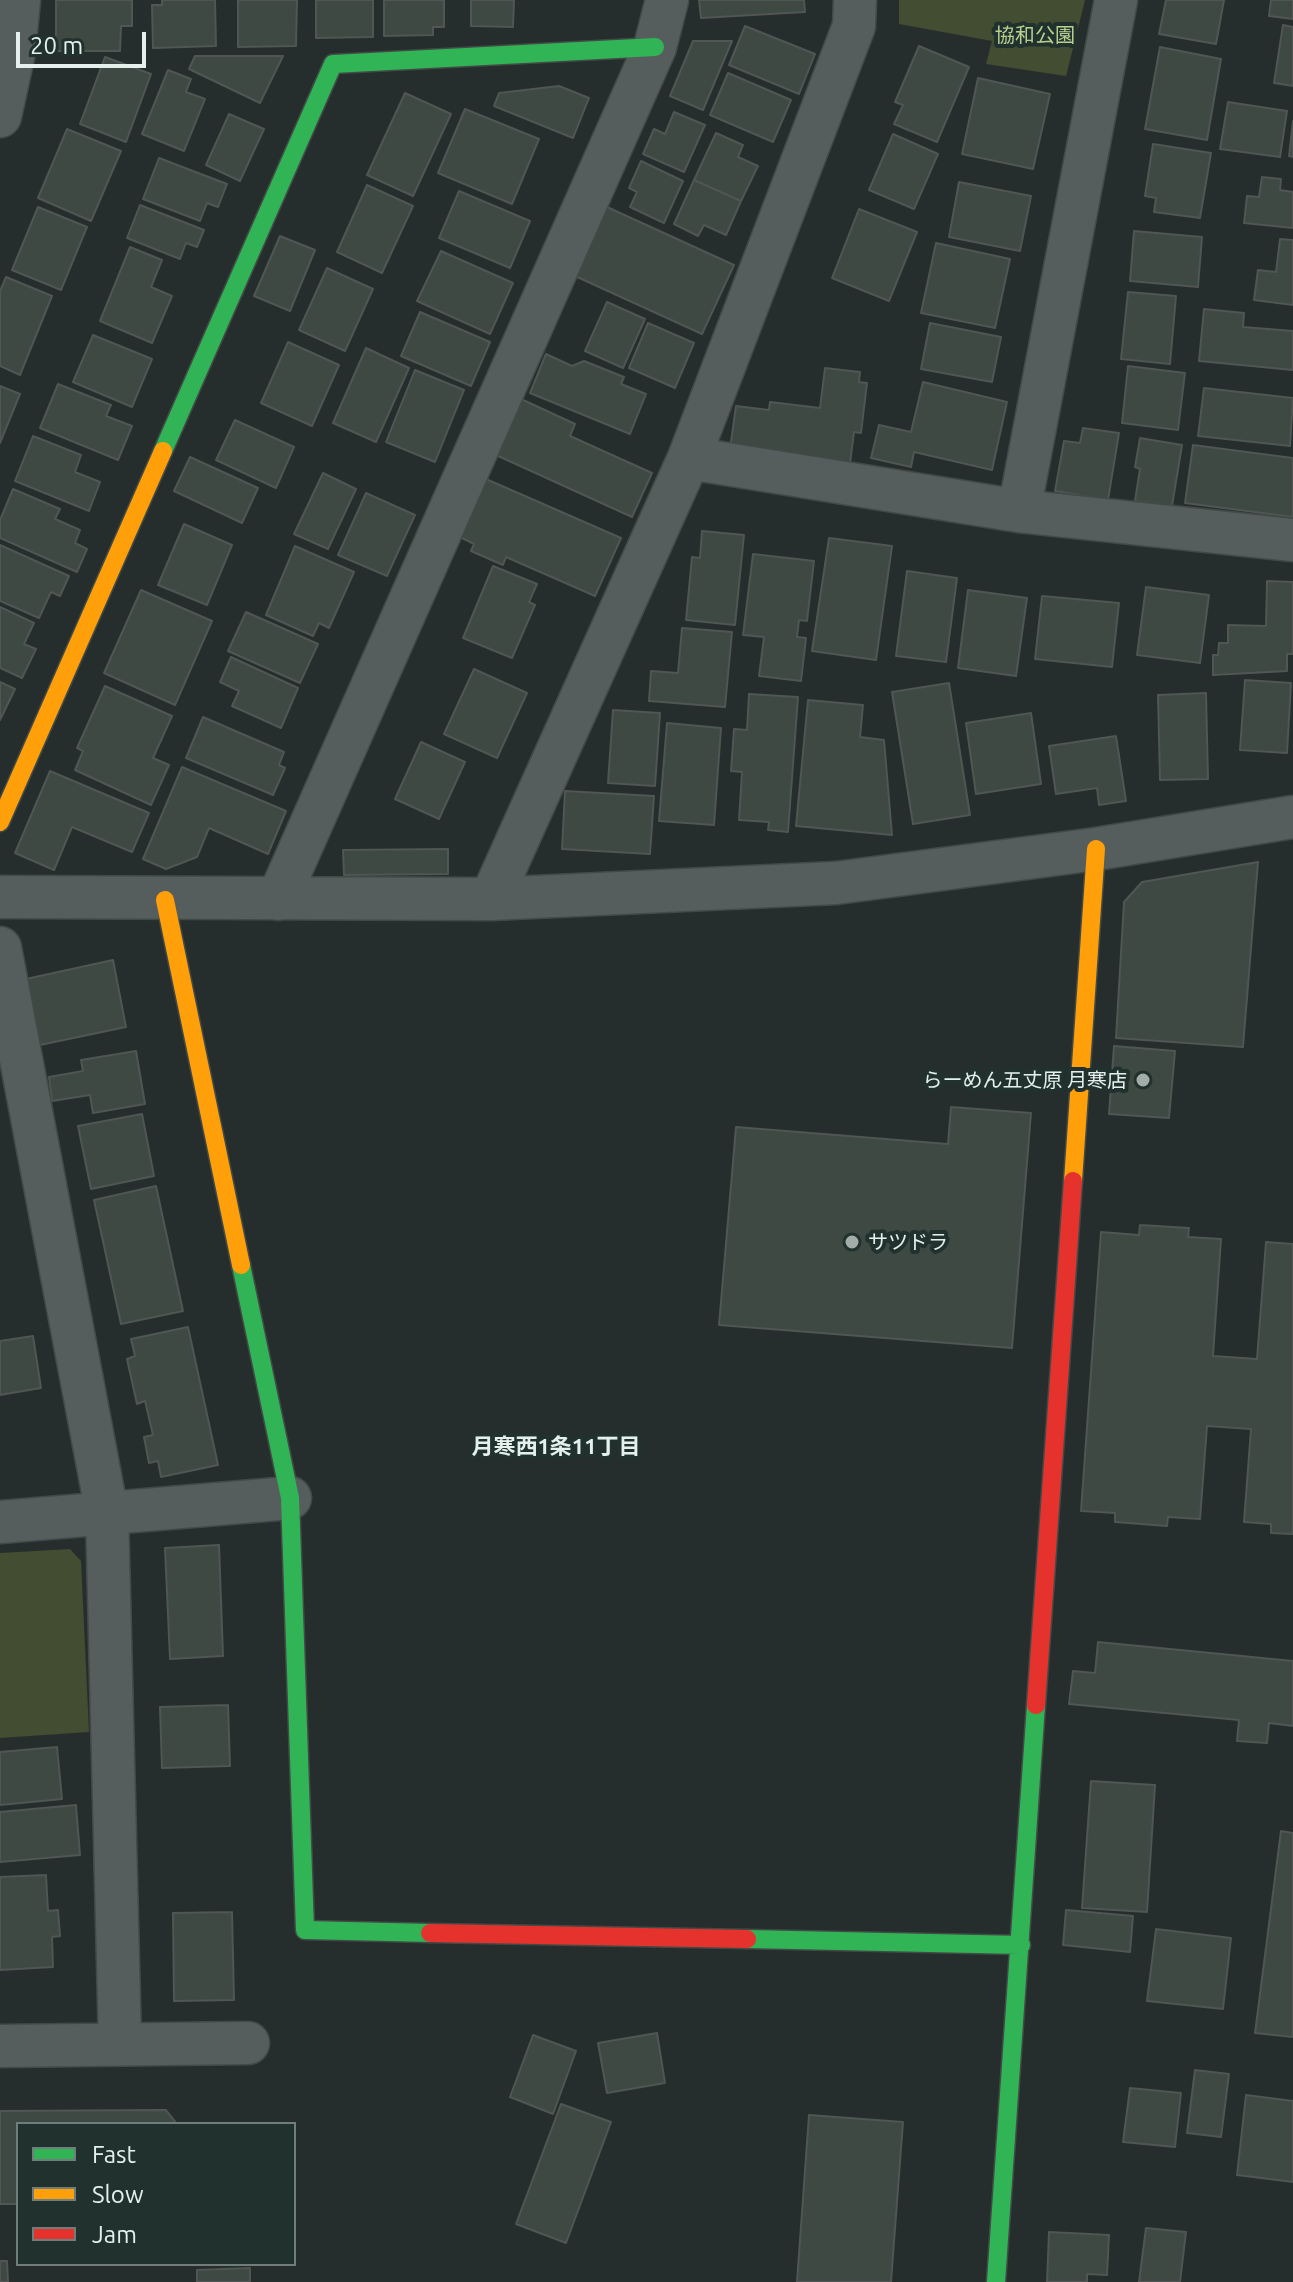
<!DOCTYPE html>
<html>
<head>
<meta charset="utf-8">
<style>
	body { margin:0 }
	#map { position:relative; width:1293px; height:2282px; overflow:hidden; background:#252e2c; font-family:Ubuntu,sans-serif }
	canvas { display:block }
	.legend { position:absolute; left:16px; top:2122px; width:280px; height:144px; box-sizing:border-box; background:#21322e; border:2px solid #6f7e7a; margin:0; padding:10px 14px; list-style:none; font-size:24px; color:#e5f0ed }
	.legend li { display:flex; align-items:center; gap:16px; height:40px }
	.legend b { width:40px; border:2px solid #6f7e7a }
	.scale { position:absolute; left:16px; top:32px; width:130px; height:36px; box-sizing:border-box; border:4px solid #e5f0ed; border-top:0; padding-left:10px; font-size:24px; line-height:28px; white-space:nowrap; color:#e5f0ed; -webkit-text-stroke:6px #21322e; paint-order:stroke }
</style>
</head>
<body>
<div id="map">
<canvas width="1293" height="2282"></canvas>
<ul class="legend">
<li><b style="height:10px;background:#30b455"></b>Fast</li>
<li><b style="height:10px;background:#ff9f0a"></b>Slow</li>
<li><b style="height:10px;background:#e5322d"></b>Jam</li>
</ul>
<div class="scale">20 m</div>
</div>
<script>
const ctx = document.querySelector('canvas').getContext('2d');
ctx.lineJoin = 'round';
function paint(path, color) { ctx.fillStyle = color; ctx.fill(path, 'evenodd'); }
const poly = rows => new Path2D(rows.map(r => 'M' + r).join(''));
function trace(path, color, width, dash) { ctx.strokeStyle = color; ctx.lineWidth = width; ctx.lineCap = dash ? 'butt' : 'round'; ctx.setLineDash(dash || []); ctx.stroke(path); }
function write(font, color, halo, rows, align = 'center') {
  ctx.font = font + ' Ubuntu,"Noto Sans JP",sans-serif'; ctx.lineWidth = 8; ctx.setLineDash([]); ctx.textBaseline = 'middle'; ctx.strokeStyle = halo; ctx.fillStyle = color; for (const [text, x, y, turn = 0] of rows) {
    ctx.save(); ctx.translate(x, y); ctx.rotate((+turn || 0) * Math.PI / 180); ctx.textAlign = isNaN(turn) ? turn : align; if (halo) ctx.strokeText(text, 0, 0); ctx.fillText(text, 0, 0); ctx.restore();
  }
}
paint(poly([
	[899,0,1085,0,1066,76,986,64,992,41,899,24],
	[70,1549,81,1561,89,1732,0,1738,0,1553]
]), '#424d32');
const building = poly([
	[56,0,132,0,132,26,121,26,120,51,56,51,56,0],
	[162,0,215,0,216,46,153,48,152,5,162,5,162,0],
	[238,0,297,0,296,46,238,47,238,0],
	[316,0,373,0,373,37,316,38,316,0],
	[384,0,444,0,444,27,433,27,433,35,384,36,384,0],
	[471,0,514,0,513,27,471,26,471,0],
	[699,0,804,0,805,12,701,18,699,0],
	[1166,0,1224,0,1216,44,1159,34,1166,0],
	[1271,0,1293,0,1293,19,1269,16,1271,0],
	[1283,25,1293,27,1293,86,1274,83,1283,25],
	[745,26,815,54,799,94,729,65,745,26],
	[693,41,732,41,703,110,670,96,693,41],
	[919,46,969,67,937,142,894,124,903,105,895,102,919,46],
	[1160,47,1221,59,1207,140,1145,129,1160,47],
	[195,56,283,56,260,103,189,69,195,56],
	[105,57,151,74,126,142,80,124,105,57],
	[168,70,191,79,186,92,205,99,184,151,142,134,168,70],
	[728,73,791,100,773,142,710,115,728,73],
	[978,78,1050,94,1033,169,962,154,978,78],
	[559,86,589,98,573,138,494,106,499,93,559,86],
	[405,93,451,114,413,196,367,175,405,93],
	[1228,102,1287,111,1280,157,1220,149,1228,102],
	[465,109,539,139,512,204,438,173,465,109],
	[674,112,705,125,684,172,643,154,654,129,665,134,674,112],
	[229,114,264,129,240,181,206,165,229,114],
	[1293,121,1293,157,1289,156,1293,121],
	[67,129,121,151,91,221,38,198,67,129],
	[716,133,743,145,738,157,758,166,741,201,694,180,716,133],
	[893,134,938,154,914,209,869,190,893,134],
	[1153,144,1211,153,1200,218,1154,212,1156,198,1145,196,1153,144],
	[159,158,227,184,218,207,207,203,200,221,143,199,159,158],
	[641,161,683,181,664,223,630,207,637,192,629,188,641,161],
	[1262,177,1281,179,1280,190,1293,192,1293,228,1244,223,1247,196,1259,197,1262,177],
	[694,180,741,201,726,235,704,225,698,236,674,224,694,180],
	[959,182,1031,196,1020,251,949,237,959,182],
	[367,185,413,206,382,273,337,252,367,185],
	[459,191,530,221,510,268,439,238,459,191],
	[140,205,204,230,197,247,186,243,180,259,127,238,140,205],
	[38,207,87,227,61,290,12,270,38,207],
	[607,207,734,265,702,334,575,276,607,207],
	[859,209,917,232,889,301,832,278,859,209],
	[1134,231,1202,237,1198,287,1130,281,1134,231],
	[280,236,315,250,290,311,254,296,280,236],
	[1280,239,1293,240,1293,305,1254,300,1258,270,1276,272,1280,239],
	[936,243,1010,259,995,328,921,313,936,243],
	[130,247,162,260,151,287,172,296,152,343,100,321,130,247],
	[441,251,513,283,490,334,417,301,441,251],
	[327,268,373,289,345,351,299,330,327,268],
	[6,277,52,296,20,375,0,366,0,291,6,277],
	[1128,292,1176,296,1170,364,1121,359,1128,292],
	[607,302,645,319,623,368,585,351,607,302],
	[1204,309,1244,313,1243,327,1293,331,1293,370,1199,361,1204,309],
	[420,312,490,342,471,386,401,356,420,312],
	[648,323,694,343,675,388,629,368,648,323],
	[930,323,1001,337,992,382,921,369,930,323],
	[93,335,152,359,132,407,73,382,93,335],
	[288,342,339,365,312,426,261,403,288,342],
	[366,348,409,368,376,442,333,423,366,348],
	[546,354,572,366,584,361,624,377,621,384,646,394,630,434,530,393,546,354],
	[1128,366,1185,373,1178,430,1122,423,1128,366],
	[825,368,860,372,859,382,867,383,861,433,854,432,850,463,730,449,736,406,769,410,770,402,820,408,825,368],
	[415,370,464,390,435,462,386,442,415,370],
	[923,382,1007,402,992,470,914,452,911,467,871,458,879,425,911,432,923,382],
	[58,384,111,405,106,416,132,426,118,460,40,428,58,384],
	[0,386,20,394,0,443,0,386],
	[1204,388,1293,398,1290,446,1198,436,1204,388],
	[521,399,575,424,570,436,652,473,632,517,496,455,521,399],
	[235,420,294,447,276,488,216,460,235,420],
	[1083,428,1119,433,1108,500,1055,491,1064,441,1080,443,1083,428],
	[33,436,81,455,75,472,100,482,89,511,15,481,33,436],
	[1140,438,1182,445,1172,506,1135,501,1140,469,1135,467,1140,438],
	[1193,445,1293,458,1293,517,1185,503,1193,445],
	[190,457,258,488,242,523,174,491,190,457],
	[323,473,356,489,328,549,294,534,323,473],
	[486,479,621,538,595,596,506,557,503,565,471,551,474,544,460,537,486,479],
	[13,489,60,509,55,519,80,530,75,543,87,549,77,572,0,538,0,520,13,489],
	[366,493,415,515,387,576,338,555,366,493],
	[184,524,232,545,207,605,158,585,184,524],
	[702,531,744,535,735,625,686,620,692,557,700,558,702,531],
	[829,538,892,546,876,660,812,651,829,538],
	[0,545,69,576,60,596,51,592,39,618,0,601,0,545],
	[295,546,354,572,329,628,319,623,313,636,266,615,295,546],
	[753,554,814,561,807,621,799,620,797,637,806,638,801,681,759,676,764,637,743,635,753,554],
	[493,566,537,584,529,602,535,605,512,658,463,638,493,566],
	[907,571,957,578,946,662,896,656,907,571],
	[1267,581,1293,582,1293,654,1287,654,1287,671,1213,675,1213,655,1218,655,1219,643,1228,643,1228,625,1266,626,1267,581],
	[1146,587,1209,595,1200,663,1137,655,1146,587],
	[141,590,212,621,175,705,104,673,141,590],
	[968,590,1027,598,1016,676,958,668,968,590],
	[1042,596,1119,603,1112,667,1035,659,1042,596],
	[0,607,34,623,24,644,36,649,22,678,0,668,0,607],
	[246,612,318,644,300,683,228,651,246,612],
	[682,628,732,632,725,707,649,701,651,671,678,673,682,628],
	[231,657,298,688,281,728,232,706,239,691,220,682,231,657],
	[474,669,527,693,497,758,444,734,474,669],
	[1245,680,1291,683,1287,753,1240,750,1245,680],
	[0,682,15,689,0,720,0,682],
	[949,683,970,815,913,824,892,692,949,683],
	[105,686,172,716,153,758,169,765,151,805,75,770,83,751,77,748,105,686],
	[1206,693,1208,779,1160,780,1158,695,1206,693],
	[749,694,798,697,788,832,768,830,769,822,739,820,742,772,731,771,734,729,747,730,749,694],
	[808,700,863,705,860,737,884,740,892,835,796,826,808,700],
	[613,710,660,713,655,786,608,783,613,710],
	[1031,713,1041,784,976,794,966,723,1031,713],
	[203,717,284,752,279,765,285,768,273,795,186,758,203,717],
	[667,723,721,728,714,825,659,821,667,723],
	[1116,736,1126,801,1099,805,1097,788,1056,794,1049,746,1116,736],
	[421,742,465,762,439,819,395,799,421,742],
	[182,767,286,811,268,854,209,828,197,857,166,869,143,859,182,767],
	[50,771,149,813,132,852,72,827,54,870,15,853,50,771],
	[565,791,654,796,650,854,562,849,565,791],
	[448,849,448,874,344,875,343,850,448,849],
	[1258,862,1243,1047,1116,1038,1124,902,1142,882,1258,862],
	[113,960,126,1027,40,1045,26,979,113,960],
	[1114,1046,1175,1051,1169,1118,1109,1114,1114,1046],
	[136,1051,145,1104,93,1113,90,1095,52,1101,49,1077,83,1071,81,1060,136,1051],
	[951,1107,1031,1113,1012,1348,719,1325,736,1127,948,1144,951,1107],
	[142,1114,154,1176,91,1189,78,1126,142,1114],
	[156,1186,183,1311,121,1324,94,1200,156,1186],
	[1140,1225,1189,1228,1188,1237,1221,1239,1213,1356,1257,1359,1266,1242,1293,1244,1293,1534,1271,1533,1271,1524,1244,1522,1251,1429,1207,1426,1200,1519,1168,1517,1167,1526,1115,1522,1115,1513,1081,1511,1101,1232,1139,1235,1140,1225],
	[188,1327,218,1465,161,1477,158,1461,149,1463,144,1437,153,1435,145,1401,137,1404,127,1359,135,1356,131,1339,188,1327],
	[33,1336,41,1388,0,1395,0,1341,33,1336],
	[219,1545,223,1656,170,1659,165,1548,219,1545],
	[1098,1642,1293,1661,1293,1726,1269,1723,1267,1743,1237,1741,1239,1720,1069,1704,1073,1671,1095,1673,1098,1642],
	[228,1705,230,1766,162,1768,160,1707,228,1705],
	[57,1747,62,1799,0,1805,0,1752,57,1747],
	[1091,1781,1155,1785,1147,1912,1082,1908,1091,1781],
	[76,1805,80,1855,0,1862,0,1812,76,1805],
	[1281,1831,1293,1833,1293,2037,1255,2033,1281,1831],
	[46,1875,48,1911,58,1910,60,1936,52,1937,53,1967,0,1970,0,1877,46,1875],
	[1066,1910,1133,1916,1130,1952,1063,1945,1066,1910],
	[232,1912,234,2000,174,2001,173,1913,232,1912],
	[1156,1929,1231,1938,1223,2009,1147,2001,1156,1929],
	[657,2033,665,2083,607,2093,598,2043,657,2033],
	[533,2035,576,2051,553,2114,510,2097,533,2035],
	[1195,2070,1229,2074,1221,2137,1187,2133,1195,2070],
	[1130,2088,1181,2093,1175,2147,1123,2142,1130,2088],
	[1246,2095,1293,2101,1293,2182,1237,2175,1246,2095],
	[561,2104,611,2122,566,2243,516,2224,561,2104],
	[166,2110,177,2124,18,2124,18,2204,0,2204,0,2111,166,2110],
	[809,2115,903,2122,891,2282,797,2282,809,2115],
	[1146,2228,1186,2232,1180,2282,1139,2282,1146,2228],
	[1049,2232,1109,2235,1107,2275,1087,2274,1087,2282,1047,2282,1049,2232],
	[0,2261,7,2261,8,2282,0,2282,0,2261],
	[250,2268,250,2282,197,2282,197,2270,250,2268]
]);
paint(building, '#3f4943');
trace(building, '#4f5653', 2);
const street = poly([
	[0,116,14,52,19,0],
	[689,458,1019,511,1293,540],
	[1019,511,1116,0],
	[0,897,491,899,836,883,1096,849,1293,817],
	[278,899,655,47,667,0],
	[491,899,689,458,854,26,855,0],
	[0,948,107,1513,120,2044],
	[0,1522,290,1498],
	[0,2046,248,2043]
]);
const fast = poly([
	[163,451,333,64,655,47],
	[241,1265,290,1498,305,1930,430,1933],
	[747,1939,1021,1945],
	[996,2282,1036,1705]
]);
const slow = poly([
	[0,822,163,451],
	[165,900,241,1265],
	[1073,1181,1096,849]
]);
const jam = poly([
	[1036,1705,1073,1181],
	[430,1933,747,1939]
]);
trace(street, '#424a47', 45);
trace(fast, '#424a47', 21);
trace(slow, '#424a47', 21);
trace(jam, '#424a47', 21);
trace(street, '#555e5c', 42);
trace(fast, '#30b455', 18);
trace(slow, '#ff9f0a', 18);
trace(jam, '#e5322d', 18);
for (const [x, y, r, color] of [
	[1143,1080,8,"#a2aca9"],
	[852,1242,8,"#a2aca9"]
]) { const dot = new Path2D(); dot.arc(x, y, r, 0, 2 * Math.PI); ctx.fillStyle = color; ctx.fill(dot); trace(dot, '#21322e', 3); }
write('20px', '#b9cf8e', '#21322e', [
	["協和公園",1035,35]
]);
write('20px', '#e5f0ed', '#21322e', [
	["らーめん五丈原 月寒店",1127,1080],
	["サツドラ",868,1242,"left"]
], 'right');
write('bold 22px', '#e5f0ed', '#21322e', [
	["月寒西1条11丁目",556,1447]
]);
</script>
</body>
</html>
